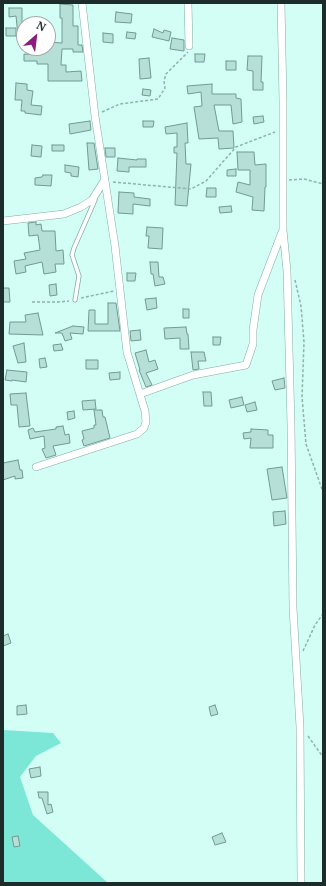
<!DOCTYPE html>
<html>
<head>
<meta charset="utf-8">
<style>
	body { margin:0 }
	#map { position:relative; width:326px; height:886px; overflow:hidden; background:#d2fef5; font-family:"Noto Serif",serif }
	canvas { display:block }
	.frame { position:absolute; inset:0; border:4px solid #1c2c2a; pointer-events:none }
	.north { position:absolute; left:16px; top:16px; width:40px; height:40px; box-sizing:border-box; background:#fff; border:1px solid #a4abaa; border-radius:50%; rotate:28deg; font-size:11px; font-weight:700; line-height:16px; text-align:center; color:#1c2c2a }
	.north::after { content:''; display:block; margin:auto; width:14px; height:18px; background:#8b1d80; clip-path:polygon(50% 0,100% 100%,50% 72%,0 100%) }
</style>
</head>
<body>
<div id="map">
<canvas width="326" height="886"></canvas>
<div class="frame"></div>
<div class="north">N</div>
</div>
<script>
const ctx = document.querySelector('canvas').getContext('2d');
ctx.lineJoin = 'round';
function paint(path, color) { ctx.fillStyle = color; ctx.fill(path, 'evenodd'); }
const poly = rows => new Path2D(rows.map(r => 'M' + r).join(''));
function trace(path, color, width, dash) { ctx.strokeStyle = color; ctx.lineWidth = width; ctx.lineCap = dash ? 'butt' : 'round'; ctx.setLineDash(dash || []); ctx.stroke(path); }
paint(poly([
	[3,730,53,733,61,743,36,756,20,777,33,815,108,883,3,883]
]), '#7de7d7');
const building = poly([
	[60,4,73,5,73,26,78,26,78,45,82,45,83,52,73,52,73,49,62,49,61,65,66,65,66,72,81,71,82,81,48,81,48,64,37,64,37,61,24,61,24,54,40,55,40,48,48,48,48,42,62,43,62,18,60,18,60,4],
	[9,8,22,8,22,24,24,24,23,35,18,36,16,16,9,17,9,8],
	[116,12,132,14,131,23,115,22,116,12],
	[6,28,16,28,16,36,6,36,6,28],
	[154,29,163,33,164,30,171,32,169,41,152,37,154,29],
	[127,32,136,33,135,39,126,38,127,32],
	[103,33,113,34,113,43,103,42,103,33],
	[172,38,184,40,184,51,170,49,172,38],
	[195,54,205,54,204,62,195,62,195,54],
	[248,56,262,56,261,82,263,82,263,90,253,90,253,71,247,70,248,56],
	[149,58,151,78,140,79,139,59,149,58],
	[226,61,236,61,236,70,226,70,226,61],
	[16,83,27,84,27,90,33,91,31,105,42,106,41,115,25,113,25,111,21,111,22,100,15,100,16,83],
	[212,84,212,94,236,94,236,98,241,99,242,122,233,124,231,105,214,105,219,131,233,131,234,148,219,149,218,138,199,139,194,107,202,106,201,92,188,94,187,86,212,84],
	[143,89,151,90,150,96,142,95,143,89],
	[263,116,264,122,254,124,253,117,263,116],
	[90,121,91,130,70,134,69,124,90,121],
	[143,121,154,121,153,127,143,127,143,121],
	[187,123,188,143,185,143,186,164,191,164,187,206,175,205,177,153,174,153,174,147,177,147,177,133,166,134,165,127,187,123],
	[87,143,94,143,98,169,89,170,87,143],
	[32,145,42,146,41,157,31,156,32,145],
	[52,145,64,145,64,151,52,151,52,145],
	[105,148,115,148,115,157,106,157,105,148],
	[237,152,254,152,255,165,266,164,266,187,265,187,264,211,252,210,253,197,236,192,238,182,250,185,250,170,238,170,237,152],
	[118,158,137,160,137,159,146,159,146,167,129,167,129,172,117,171,118,158],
	[65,165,79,167,78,177,71,176,71,173,65,172,65,165],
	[236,169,236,176,227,176,227,170,236,169],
	[43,175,52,175,51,186,35,185,35,178,42,177,43,175],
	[207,188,216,188,216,197,206,197,207,188],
	[119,192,134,193,134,197,150,199,150,206,133,204,133,214,118,213,119,192],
	[231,206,232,212,220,213,219,207,231,206],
	[36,222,36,225,41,224,42,231,55,231,56,251,63,250,64,264,55,264,56,272,44,274,42,262,25,266,26,272,16,274,14,261,26,259,24,253,40,250,38,235,29,236,28,223,36,222],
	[147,227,163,228,162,249,148,248,149,236,146,236,147,227],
	[150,262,158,262,159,277,163,277,165,284,155,286,153,274,151,274,150,262],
	[127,273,136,273,135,281,127,281,127,273],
	[56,284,57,295,50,296,49,285,56,284],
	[3,288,9,288,10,302,3,302,3,288],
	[156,298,157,308,147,310,145,299,156,298],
	[108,303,116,303,120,331,88,331,89,310,95,310,95,324,108,324,108,303],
	[183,309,189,309,189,318,183,318,183,309],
	[38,313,43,335,9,334,10,322,26,322,25,315,38,313],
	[73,326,84,327,83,334,70,333,72,339,65,341,62,333,55,333,73,326],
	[186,327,187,334,188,334,189,349,180,349,180,338,165,339,164,328,186,327],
	[140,330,141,340,131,341,130,331,140,330],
	[213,337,221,337,220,345,213,345,213,337],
	[24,343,26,362,18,363,13,346,24,343],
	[61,344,63,350,54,351,53,345,61,344],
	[146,350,149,362,155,360,158,369,146,373,152,385,146,387,139,370,140,370,135,353,146,350],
	[191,352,204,352,206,361,198,361,199,369,193,370,191,352],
	[45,358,47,367,40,368,39,359,45,358],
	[86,360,98,360,98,369,86,369,86,360],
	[7,370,27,372,26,382,12,380,12,381,5,380,7,370],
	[120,372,120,379,110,380,109,373,120,372],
	[284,378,285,388,275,390,272,381,284,378],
	[203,392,211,392,212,406,204,406,203,392],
	[26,393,30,426,19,427,17,405,11,405,10,394,26,393],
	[242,397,244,405,231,408,229,400,242,397],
	[95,400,96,409,83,410,82,401,95,400],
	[255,402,257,410,247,412,245,405,255,402],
	[94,410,102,410,103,417,105,417,110,438,84,446,82,440,84,439,82,431,94,428,94,425,96,425,94,410],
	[74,411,75,418,68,420,67,412,74,411],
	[63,426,65,435,69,434,70,443,53,446,56,455,46,458,42,449,45,448,44,436,30,439,28,430,33,428,35,432,56,429,56,427,63,426],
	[251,429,268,430,268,435,273,435,273,448,250,448,251,438,244,439,243,433,251,432,251,429],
	[18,460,20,470,22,470,23,478,15,479,15,476,3,480,3,463,18,460],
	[282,467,287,498,272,500,267,469,282,467],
	[285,511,286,524,274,526,273,512,285,511],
	[8,634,11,643,3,646,3,636,8,634],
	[26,705,27,714,17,715,17,706,26,705],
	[215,705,218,714,211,716,209,707,215,705],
	[40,767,41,776,31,778,29,769,40,767],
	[38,792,48,792,48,805,51,804,53,812,47,814,42,798,39,798,38,792],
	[222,833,226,842,215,845,212,837,222,833],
	[18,836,20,846,14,847,12,837,18,836]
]);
paint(building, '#b5dfd7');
trace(building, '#719a93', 1);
const lane = poly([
	[75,300,79,276,72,255,74,248,95,200]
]);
const street = poly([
	[188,3,189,46],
	[281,3,283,101,283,230,287,271,291,425,293,608,300,727,301,883],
	[3,221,64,214,81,207,92,200,104,181],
	[140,394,193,375,246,365,253,344,253,330,258,295,282,232],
	[36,467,137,434,144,428,146,422,145,411,127,352,115,246,95,116,82,3]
]);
trace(lane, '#83aca4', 5);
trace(street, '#83aca4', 8);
trace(poly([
	[102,112,120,104,158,99,165,88,164,81,166,74,188,52],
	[289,180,304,179,323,184],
	[113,182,191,189,206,181,236,147,275,132],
	[295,280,301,306,304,342,302,397,306,444,323,492],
	[81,298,114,291],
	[32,302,58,302,69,301],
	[303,651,315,625,323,614],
	[308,736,323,757]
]), '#90b2ac', 1.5, [3, 2]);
trace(lane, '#fff', 3.5);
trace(street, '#fff', 7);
</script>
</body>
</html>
